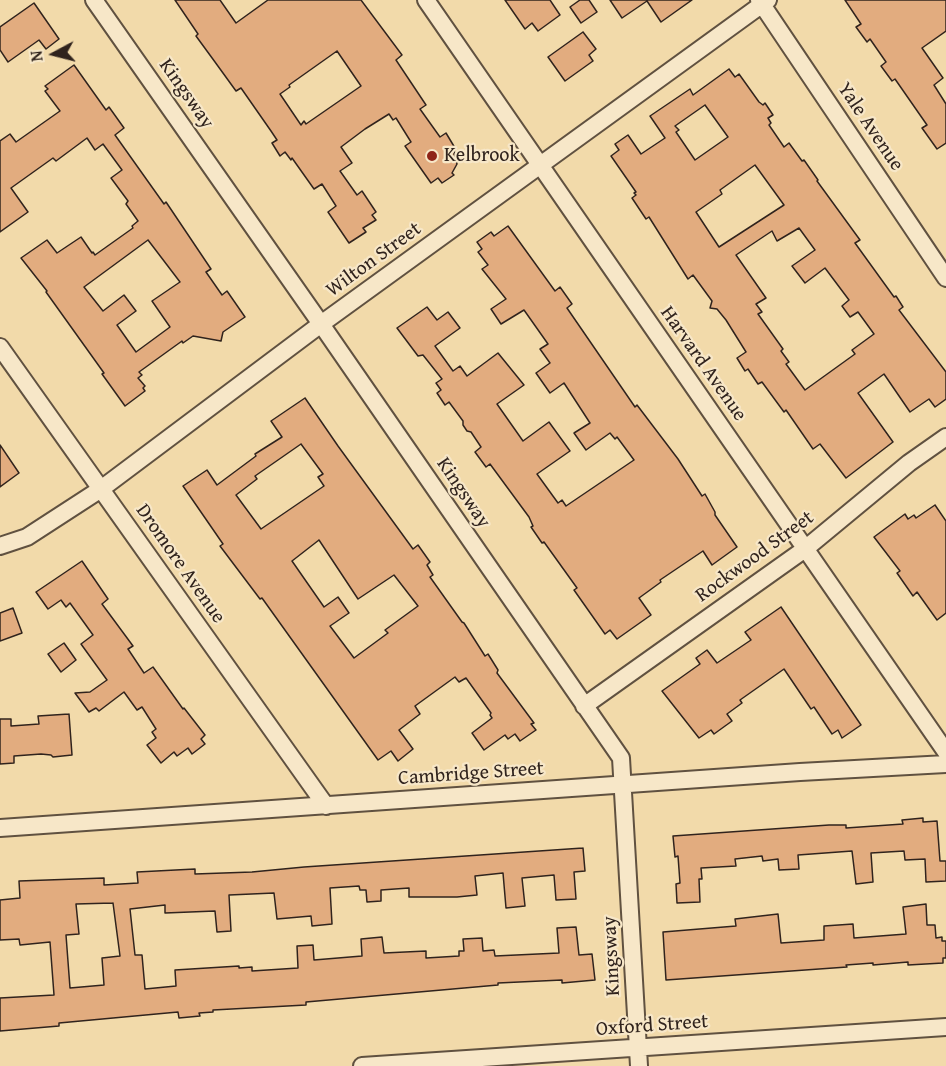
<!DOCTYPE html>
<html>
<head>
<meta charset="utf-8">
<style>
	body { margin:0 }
	#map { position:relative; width:946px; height:1066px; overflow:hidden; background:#f2daaa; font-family:"Gentium Book Plus",serif }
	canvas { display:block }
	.north { position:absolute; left:24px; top:24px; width:60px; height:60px; -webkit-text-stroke:4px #f7e7c8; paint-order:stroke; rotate:263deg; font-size:16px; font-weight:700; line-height:24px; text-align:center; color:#30231d }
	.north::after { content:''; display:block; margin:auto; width:21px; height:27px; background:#30231d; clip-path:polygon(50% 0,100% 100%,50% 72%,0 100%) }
</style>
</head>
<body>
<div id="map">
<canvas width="946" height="1066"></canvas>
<div class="north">N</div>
</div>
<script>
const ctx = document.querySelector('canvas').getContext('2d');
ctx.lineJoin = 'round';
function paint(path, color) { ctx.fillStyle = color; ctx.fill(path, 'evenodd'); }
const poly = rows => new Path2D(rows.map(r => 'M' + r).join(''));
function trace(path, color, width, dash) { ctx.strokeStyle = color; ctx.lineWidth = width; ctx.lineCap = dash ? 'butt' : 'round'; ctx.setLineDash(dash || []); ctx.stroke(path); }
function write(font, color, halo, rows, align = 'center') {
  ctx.font = font + ' "Gentium Book Plus",serif'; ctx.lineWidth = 4.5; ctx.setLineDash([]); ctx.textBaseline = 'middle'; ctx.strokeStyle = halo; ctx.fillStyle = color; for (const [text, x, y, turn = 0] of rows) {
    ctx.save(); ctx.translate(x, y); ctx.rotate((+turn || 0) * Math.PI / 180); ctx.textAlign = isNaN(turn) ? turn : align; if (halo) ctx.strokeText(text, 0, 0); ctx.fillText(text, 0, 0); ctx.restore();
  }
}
const building = poly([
	[175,0,220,0,236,23,268,0,361,0,402,55,396,60,426,105,420,109,440,137,446,133,455,148,454,154,457,164,452,173,454,175,442,183,438,178,431,183,405,146,411,142,396,118,393,120,389,114,365,129,341,147,352,163,340,171,357,195,362,191,376,212,372,215,376,220,363,228,366,232,349,243,328,212,336,206,322,184,314,189,292,158,291,160,285,152,280,156,272,143,277,140,271,131,241,88,236,91,215,62,196,36,198,34,175,0],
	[337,51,361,86,306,124,304,121,301,125,280,94,290,87,289,85,337,51],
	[505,0,550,0,560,15,538,31,532,23,525,29,505,0],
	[580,0,589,0,597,12,581,23,570,7,580,0],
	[610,0,692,0,661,22,647,1,622,18,610,0],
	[845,0,946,0,946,31,922,48,943,78,934,85,946,104,946,143,937,149,922,128,927,125,895,79,892,81,881,66,886,62,870,39,867,42,856,27,861,24,845,0],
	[34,3,59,39,46,49,39,40,8,62,0,50,0,27,34,3],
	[583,32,596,49,589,55,593,61,565,81,548,57,583,32],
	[74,65,106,110,109,107,124,128,115,135,164,204,166,202,211,269,206,272,222,295,227,291,245,317,223,332,221,341,193,336,183,343,182,341,139,372,142,375,138,378,145,386,143,388,145,391,125,406,102,374,104,373,46,292,47,291,21,258,47,240,57,253,81,237,92,253,93,252,95,255,133,228,132,226,138,221,126,204,128,201,111,178,122,170,103,144,95,150,87,138,56,161,53,158,11,188,28,212,0,232,0,141,10,134,16,142,60,111,45,91,48,89,45,86,74,65],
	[148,240,180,282,152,301,170,327,136,352,117,325,136,311,124,295,103,311,84,287,148,240],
	[729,69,735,77,739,74,759,102,763,105,765,103,773,115,768,118,771,123,769,125,784,147,789,143,802,161,804,160,818,180,817,181,860,240,855,243,894,297,896,296,903,307,899,310,946,372,946,399,935,407,929,399,910,412,884,374,858,393,893,442,846,478,820,444,813,449,786,410,784,412,762,382,758,384,748,369,745,371,737,358,746,352,726,320,717,309,710,308,712,301,693,275,688,279,649,217,646,219,632,198,636,195,634,193,636,192,611,156,619,150,615,144,628,135,641,154,665,138,650,116,690,89,693,95,729,69],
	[705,105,728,137,695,160,676,132,679,130,675,126,705,105],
	[755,165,784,205,719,247,696,212,722,194,720,190,755,165],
	[799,228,815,250,792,266,805,283,825,268,849,300,842,306,850,317,858,312,874,334,852,350,855,354,805,390,786,364,789,362,781,351,783,349,758,314,762,312,756,304,766,298,736,255,772,231,777,241,799,228],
	[508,226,555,291,560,287,572,304,567,308,635,407,637,405,678,459,702,496,705,494,715,512,715,515,737,547,712,565,703,551,660,580,661,582,639,598,651,615,617,639,610,630,605,634,574,590,577,588,544,542,542,543,531,527,533,526,529,517,490,464,486,467,475,452,481,447,471,432,467,431,463,425,463,421,449,402,445,405,437,393,441,390,436,383,442,379,423,355,418,356,397,328,427,307,437,320,448,312,460,328,435,346,453,371,460,366,467,376,498,353,524,385,497,404,523,441,549,422,570,451,537,474,558,503,562,500,566,506,634,460,617,437,615,439,610,433,586,450,574,433,590,423,564,383,550,393,536,373,550,363,540,349,548,344,524,310,501,324,491,309,506,299,482,269,488,265,478,252,482,249,477,242,491,232,494,236,508,226],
	[305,398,338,446,413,549,418,545,430,562,427,565,433,575,430,577,462,622,464,623,485,656,488,654,498,670,497,673,534,723,531,724,536,730,520,741,515,734,508,739,505,735,484,750,472,733,492,718,490,715,491,713,466,678,459,682,455,677,415,706,420,714,399,730,413,749,398,761,391,751,378,760,262,598,260,599,220,546,223,544,183,486,207,470,217,485,256,456,255,454,282,437,271,421,305,398],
	[301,444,323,474,318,477,324,486,261,529,236,495,257,479,255,476,301,444],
	[319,540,358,599,394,575,418,606,385,630,388,633,354,658,330,626,349,613,338,597,324,607,292,561,319,540],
	[0,445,19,473,0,487,0,445],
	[935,505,946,521,946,613,937,620,917,592,913,596,897,573,900,571,874,537,905,514,908,519,914,515,916,518,935,505],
	[82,561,108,599,102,604,133,646,128,649,144,673,153,667,183,709,184,708,205,735,201,739,205,744,192,754,188,748,177,756,174,752,161,763,147,745,156,738,152,732,156,729,142,707,137,710,124,692,99,711,96,708,89,712,75,693,90,692,107,680,81,644,93,635,70,603,66,607,61,600,48,609,36,592,82,561],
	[781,607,861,725,842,738,838,730,832,734,814,707,811,709,784,669,740,700,742,703,727,714,732,721,714,734,711,730,699,738,662,691,700,664,696,658,707,650,717,663,751,640,745,632,781,607],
	[13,608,22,633,0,641,0,613,13,608],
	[64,643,76,660,61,672,48,654,64,643],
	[69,714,72,755,53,757,51,755,41,754,14,756,14,763,0,764,0,719,11,719,11,726,39,724,38,716,69,714],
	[923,818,923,822,937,821,940,861,946,861,946,881,926,882,925,859,905,860,904,851,871,853,873,882,856,884,852,851,798,855,799,869,779,870,778,859,763,861,762,856,735,859,736,866,701,868,702,879,699,879,700,902,677,903,676,884,680,883,678,856,675,857,673,836,829,825,846,825,846,828,903,824,902,820,923,818],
	[583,848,585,871,574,872,576,899,556,900,554,875,522,878,525,906,506,908,503,873,475,876,477,895,457,897,409,897,409,888,381,890,381,901,367,902,366,890,360,890,359,886,330,888,332,924,312,926,311,916,277,919,274,893,229,895,231,931,217,932,215,911,165,913,165,905,130,909,135,955,142,955,145,989,176,986,175,970,239,966,239,968,252,967,252,971,298,968,297,946,313,945,314,960,362,956,361,939,382,937,384,953,426,951,426,958,459,956,459,951,464,951,463,939,482,938,483,951,494,950,495,956,559,953,557,928,576,927,579,955,592,954,595,980,562,983,562,980,498,983,498,985,306,1002,306,1005,213,1010,213,1012,199,1013,200,1016,179,1018,178,1012,59,1023,59,1026,0,1031,0,998,54,995,50,942,20,945,19,939,0,940,0,900,20,898,19,881,104,878,104,885,138,883,137,872,195,869,195,874,252,872,304,867,583,848],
	[113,903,120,956,102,958,104,985,70,988,66,935,79,934,76,904,113,903],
	[926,904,927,925,935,925,936,938,942,937,942,941,946,941,946,958,943,958,943,963,908,965,908,962,873,965,873,963,846,965,847,967,666,980,663,932,736,926,735,919,778,914,781,943,824,940,824,926,853,924,854,938,906,934,903,907,926,904]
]);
paint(building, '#e2ac7f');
trace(building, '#30231d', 1.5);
const minor = poly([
	[94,0,321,324,621,758,639,1066],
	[426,0,946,752],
	[759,0,946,278],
	[0,347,326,806],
	[0,546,27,537,101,489,321,324,768,0],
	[584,706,805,549,909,463,946,437],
	[0,828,800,772,946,764],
	[362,1066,946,1027]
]);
trace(minor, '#605140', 20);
trace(minor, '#f7e7c8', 16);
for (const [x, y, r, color] of [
	[432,156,6,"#8f2418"]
]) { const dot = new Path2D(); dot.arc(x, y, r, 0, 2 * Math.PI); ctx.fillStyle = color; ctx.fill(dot); trace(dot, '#f7e7c8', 2); }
write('20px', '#30231d', '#f7e7c8', [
	["Kingsway",186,94,55],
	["Yale Avenue",870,127,56],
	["Wilton Street",374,260,-36],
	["Harvard Avenue",703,364,55],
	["Kingsway",463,493,56],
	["Rockwood Street",755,557,-36],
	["Dromore Avenue",180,564,55],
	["Cambridge Street",471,774,-4],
	["Kingsway",612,956,-93],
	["Oxford Street",652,1026,-4]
]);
write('20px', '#30231d', '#f7e7c8', [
	["Kelbrook",444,156]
], 'left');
</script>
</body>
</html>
